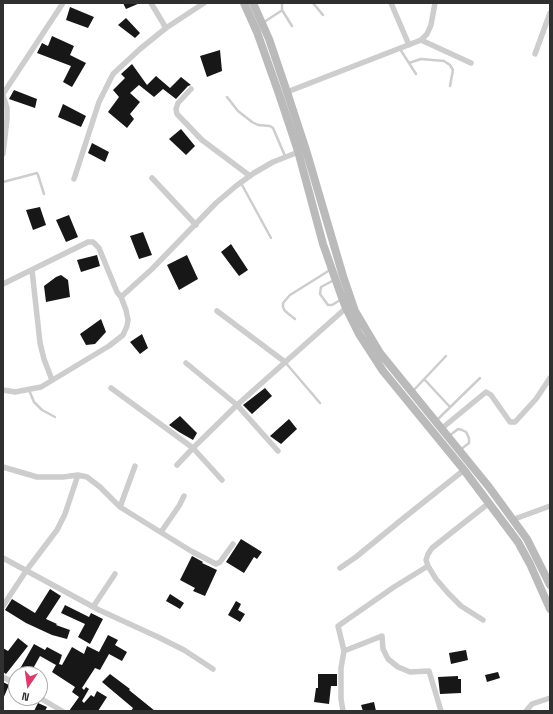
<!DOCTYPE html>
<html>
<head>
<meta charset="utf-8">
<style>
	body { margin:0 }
	#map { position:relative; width:553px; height:714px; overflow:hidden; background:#fff; font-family:"Space Grotesk",sans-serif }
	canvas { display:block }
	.frame { position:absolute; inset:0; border:4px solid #303030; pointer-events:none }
	.north { position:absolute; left:8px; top:666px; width:40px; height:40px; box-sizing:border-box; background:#fff; border:1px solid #acacac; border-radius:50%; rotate:193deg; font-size:11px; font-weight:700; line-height:16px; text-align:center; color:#303030 }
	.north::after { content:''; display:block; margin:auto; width:14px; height:18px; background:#db3d6b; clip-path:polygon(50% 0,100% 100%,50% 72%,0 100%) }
</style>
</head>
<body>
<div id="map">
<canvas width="553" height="714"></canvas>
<div class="frame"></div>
<div class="north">N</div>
</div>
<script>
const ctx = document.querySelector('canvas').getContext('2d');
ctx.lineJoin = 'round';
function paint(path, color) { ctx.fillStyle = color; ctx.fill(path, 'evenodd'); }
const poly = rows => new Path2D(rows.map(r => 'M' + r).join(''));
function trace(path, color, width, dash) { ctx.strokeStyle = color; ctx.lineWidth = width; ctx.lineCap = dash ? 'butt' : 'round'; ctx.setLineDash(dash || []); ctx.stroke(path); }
paint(poly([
	[123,3,140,3,126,9],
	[70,7,94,17,88,28,66,20],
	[126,18,140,33,135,38,118,25],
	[52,36,74,46,70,55,86,63,72,87,63,82,71,66,37,53,42,43,48,46],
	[220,50,222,71,207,77,200,56],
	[132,64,147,85,156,76,170,88,181,77,191,85,188,86,176,99,163,89,154,97,139,85,130,93,140,102,130,114,134,119,127,128,108,112,119,97,113,90,125,78,121,74],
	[14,90,37,99,35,108,9,99],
	[63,104,86,116,81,127,58,117],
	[181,129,195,146,186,155,169,139],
	[92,143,109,152,105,162,88,153],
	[40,207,46,225,33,230,26,210],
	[69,215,78,237,66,242,56,220],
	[143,232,152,255,139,259,130,236],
	[231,244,248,270,239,276,221,252],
	[97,255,100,266,81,272,77,260],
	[187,255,198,279,179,290,167,265],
	[61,275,68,280,70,297,46,302,44,286,56,277],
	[101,319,106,332,95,344,86,345,80,334],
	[142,334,148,348,140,354,130,342],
	[265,388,272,396,252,414,243,405],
	[180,416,197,433,193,440,179,432,169,425],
	[289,419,297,429,281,444,270,436],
	[241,539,262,552,257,559,254,557,244,573,226,562],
	[192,556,203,562,202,563,217,570,205,596,193,591,195,588,180,580],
	[50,589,61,596,46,619,57,624,56,625,70,630,67,639,52,635,26,623,5,610,12,599,35,613],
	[170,594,184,603,180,609,166,601],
	[236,601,241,604,238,610,245,614,240,622,228,615],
	[65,605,89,617,91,613,103,619,90,644,78,637,85,624,61,613],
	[108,635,118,640,115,645,127,652,122,661,109,654,100,670,95,668,82,688,84,690,86,687,89,689,82,701,84,703,91,695,94,697,97,691,107,697,98,711,69,711,79,697,72,692,75,687,52,672,56,665,40,656,30,674,17,674,34,644,45,650,47,647,62,655,59,664,62,665,72,647,84,654,87,646,99,652],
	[18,638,28,646,6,674,3,672,3,648,8,651],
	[466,650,468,660,451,664,449,653],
	[498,672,500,678,487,682,485,675],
	[110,674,130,689,129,690,155,711,131,711,133,708,102,682],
	[318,674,337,674,337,686,331,686,329,704,314,702,316,688,318,688],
	[458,676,458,679,461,679,461,693,440,694,438,677],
	[3,682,9,685,3,699],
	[374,702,376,711,363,711,361,705],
	[38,703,47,707,45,711,34,711]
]), '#171717');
trace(poly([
	[282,3,282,10,292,26],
	[313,3,323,15],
	[264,22,281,11],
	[400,49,416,74],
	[409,63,421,59,444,61,450,65,453,70,450,86],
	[227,97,238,111,252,122,258,125,270,126,273,128,285,156],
	[3,182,37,173,38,175,44,194],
	[241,183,271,238],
	[334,280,321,287,320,294,328,305,332,305,342,299],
	[295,319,285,311,283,307,283,303,290,295,330,270],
	[285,362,320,403],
	[424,379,450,407],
	[29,390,34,402,42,410,55,417],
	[412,392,446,356],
	[437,420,480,378],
	[449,436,458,429,462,430,466,432,469,438,469,443,460,450]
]), '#cdcdcd', 2.5);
trace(poly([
	[151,3,166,28],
	[391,3,409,45],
	[421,40,471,63],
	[535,54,550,13],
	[191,89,178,103,176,109,177,114,202,140,250,176],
	[287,92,421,40,427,34,431,25,435,3],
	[3,94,63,3],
	[3,95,7,108,7,119,3,154],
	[152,178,196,225],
	[74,179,99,102,113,74,140,49,166,28,204,3],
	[32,270,40,343,44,359,52,380],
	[3,284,88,242,93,242,99,248,117,292,121,297],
	[217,311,285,362],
	[186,363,237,405,278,451],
	[111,388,193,448,222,480],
	[3,390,15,392,41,387,109,346,123,335,127,326,128,320,126,310,121,297,152,269,216,203,236,186,254,173,273,162,301,151],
	[441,429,486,392,491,395,510,422,515,422,536,399,550,378],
	[177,465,193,448,237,405,346,308],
	[3,467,37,477,63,477,78,475,87,477,100,487,120,507,191,551,216,564,220,562,233,544],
	[120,507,135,466],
	[512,520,550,506],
	[161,532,179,506,184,496],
	[3,558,99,610,158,637,184,650,213,669],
	[340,568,356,557,400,521,464,470],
	[3,606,26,571,57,530,65,514,78,475],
	[93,607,115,574],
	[483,620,461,606,448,593,436,579,428,566,426,560,428,554,432,548,489,503],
	[344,651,382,636,383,649,388,659,398,667,410,672,429,671,441,711],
	[3,677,16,684],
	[40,698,62,711],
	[343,711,341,699,341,668,344,651,338,626,394,587,428,566],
	[526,711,532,704,550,698]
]), '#cdcdcd', 5.5);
trace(poly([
	[244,3,257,32,279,94,298,151,323,244,341,295,346,308,359,334,383,371,464,470,518,542,530,564,550,609],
	[253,3,269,39,287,92,306,150,343,276,355,311,380,353,489,487,527,539,550,585]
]), '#bababa', 8);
</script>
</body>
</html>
